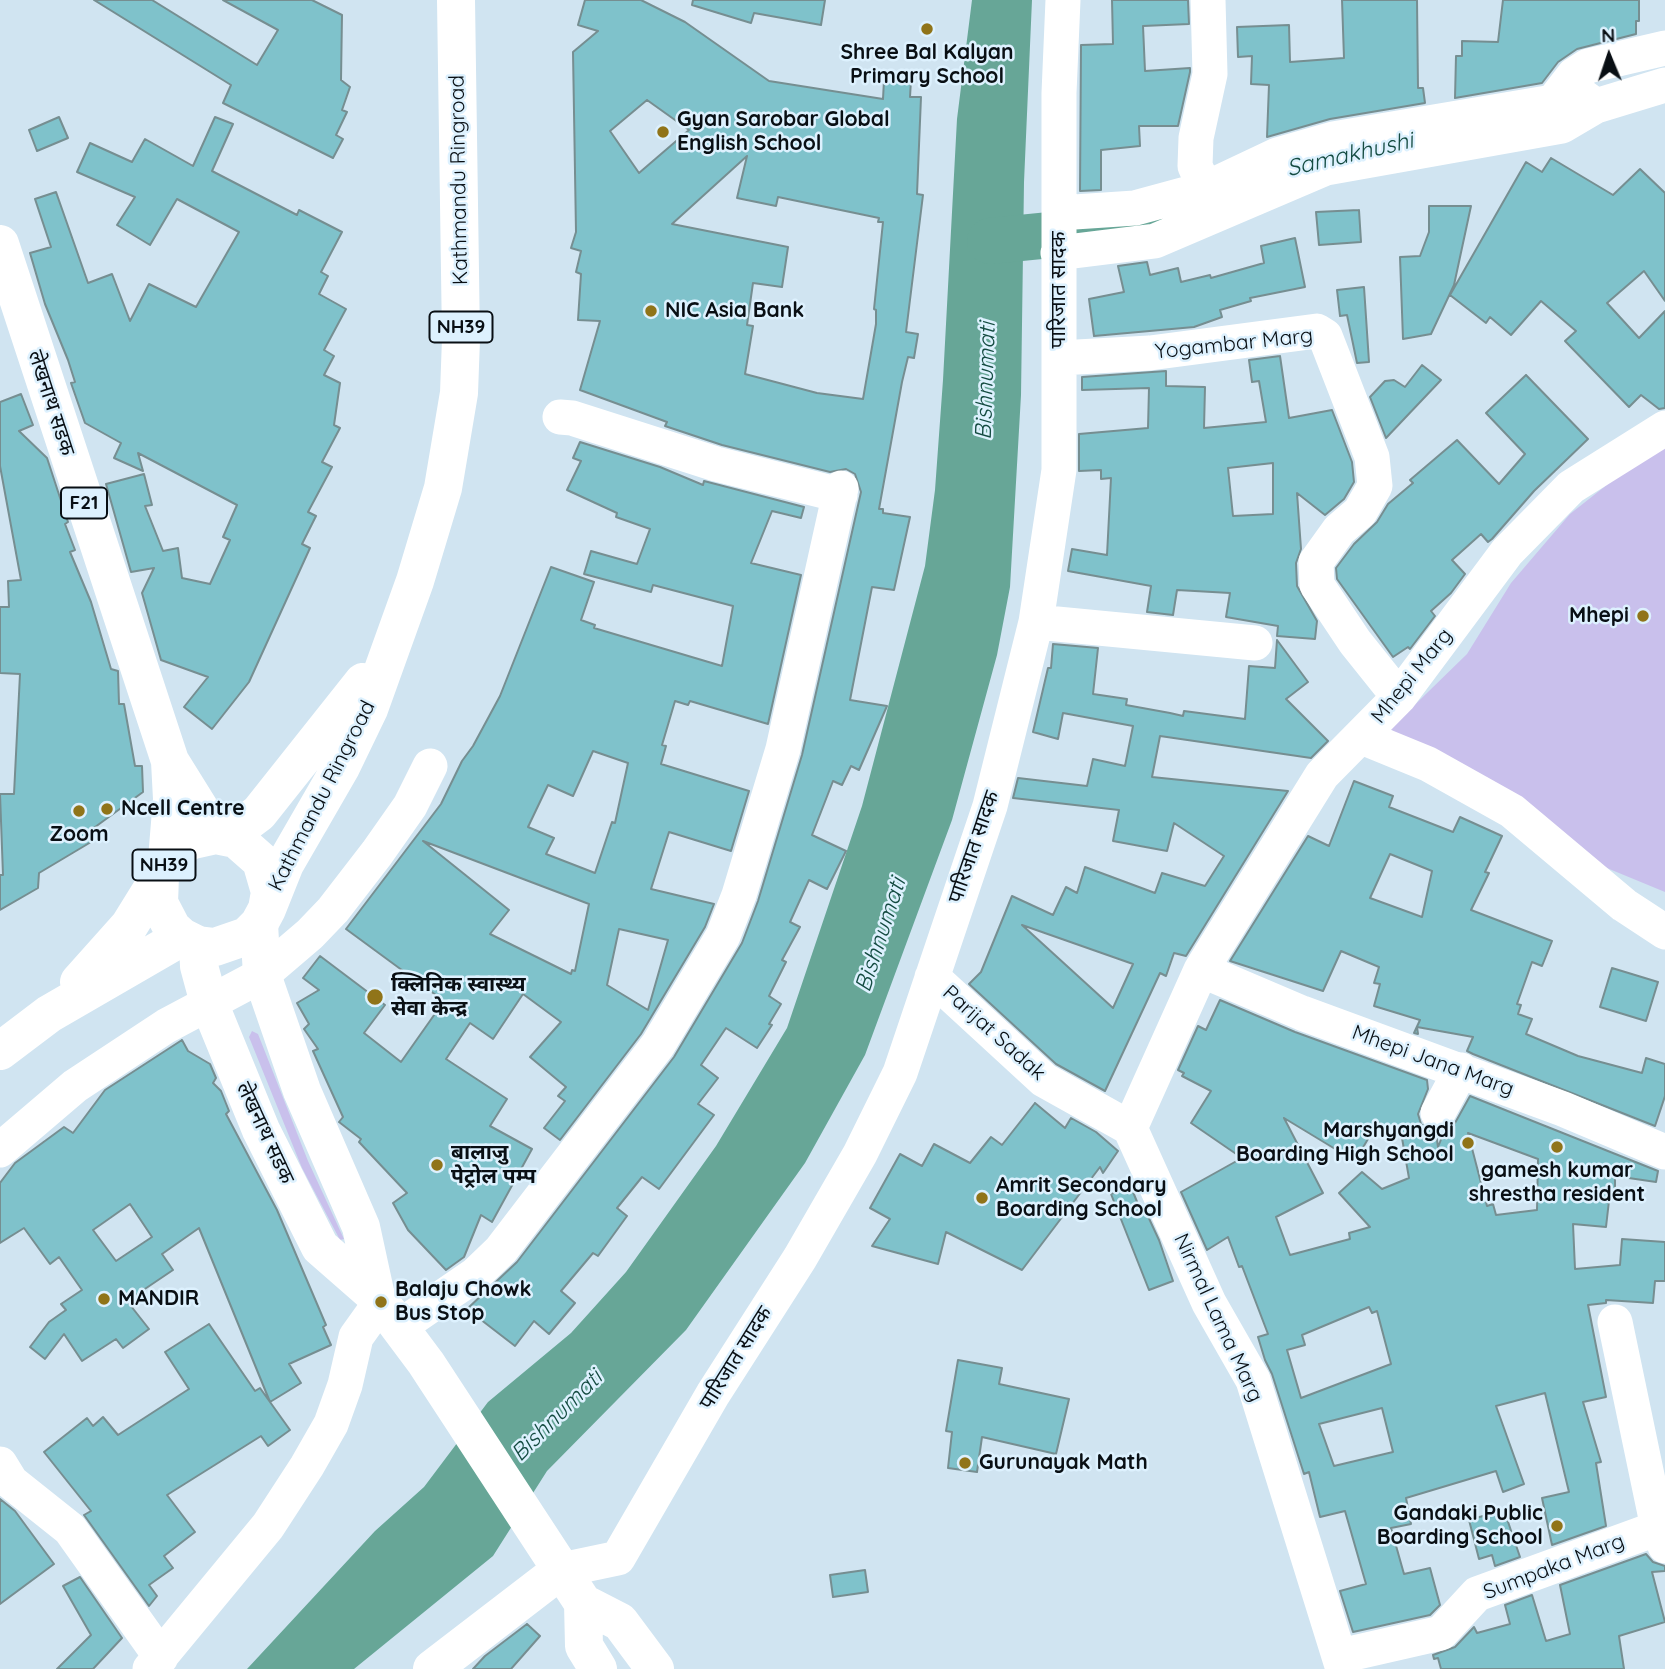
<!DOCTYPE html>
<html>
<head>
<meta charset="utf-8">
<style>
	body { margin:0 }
	#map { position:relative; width:1665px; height:1669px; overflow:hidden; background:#d0e4f1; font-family:Quicksand,sans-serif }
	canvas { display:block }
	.north { position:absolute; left:1574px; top:21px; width:70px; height:70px; -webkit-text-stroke:5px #ddf1fe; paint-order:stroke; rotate:358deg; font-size:19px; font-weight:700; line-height:28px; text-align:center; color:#090f14 }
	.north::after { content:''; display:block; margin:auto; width:24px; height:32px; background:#090f14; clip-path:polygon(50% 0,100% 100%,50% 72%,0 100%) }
</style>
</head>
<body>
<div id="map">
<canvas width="1665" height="1669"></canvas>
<div class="north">N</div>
</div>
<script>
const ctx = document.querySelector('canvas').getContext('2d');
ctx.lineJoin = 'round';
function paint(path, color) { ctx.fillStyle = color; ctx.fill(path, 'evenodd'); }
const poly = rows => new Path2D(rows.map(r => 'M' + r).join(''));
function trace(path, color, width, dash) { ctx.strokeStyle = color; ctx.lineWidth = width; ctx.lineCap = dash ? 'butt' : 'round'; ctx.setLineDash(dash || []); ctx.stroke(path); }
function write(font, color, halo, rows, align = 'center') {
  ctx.font = font + ' Quicksand,"Noto Sans Devanagari",sans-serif'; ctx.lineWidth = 5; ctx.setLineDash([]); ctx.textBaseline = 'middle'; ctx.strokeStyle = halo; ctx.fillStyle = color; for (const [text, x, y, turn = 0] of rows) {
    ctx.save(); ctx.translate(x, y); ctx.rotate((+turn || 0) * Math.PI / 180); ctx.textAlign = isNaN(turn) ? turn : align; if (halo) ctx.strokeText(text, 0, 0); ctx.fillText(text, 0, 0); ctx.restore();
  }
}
paint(poly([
	[1665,439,1665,892,1602,866,1443,767,1390,729,1467,654,1511,583,1570,514],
	[252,1031,258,1034,308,1161,344,1239,340,1240,302,1168,249,1037]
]), '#c9c0ec');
paint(poly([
	[972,0,1032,0,1024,182,1021,395,1010,587,997,655,952,820,865,1055,805,1163,686,1330,547,1471,493,1556,354,1669,247,1669,375,1531,424,1487,488,1402,571,1333,626,1272,716,1146,787,1028,862,806,925,566,935,490,943,380,957,119]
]), '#67a697');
trace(poly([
	[990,241,1151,225,1164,220]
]), '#67a697', 46);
const building = poly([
	[94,0,152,0,257,65,278,30,223,0,312,0,342,15,341,80,350,87,342,110,347,112,336,135,343,139,333,158,223,103,231,85,94,0],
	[585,0,641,0,685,22,769,81,883,99,884,80,911,80,910,97,921,97,917,194,923,195,906,332,918,334,914,358,908,357,902,382,879,509,883,509,883,513,910,517,894,590,872,587,850,700,887,706,859,770,851,766,842,785,833,781,812,835,846,851,827,889,809,880,790,922,800,927,782,960,786,962,769,996,781,1004,769,1024,772,1025,757,1048,726,1028,701,1065,718,1078,698,1104,714,1115,659,1189,642,1177,617,1208,627,1216,598,1256,593,1253,561,1291,575,1303,549,1334,534,1321,515,1346,467,1309,517,1262,674,1057,742,943,758,901,802,755,861,492,855,474,846,469,830,472,722,445,665,426,667,422,580,390,600,321,578,320,581,274,576,272,581,251,571,248,576,232,573,52,598,31,578,25,585,0],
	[647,100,689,130,639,173,610,131,647,100],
	[747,156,737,198,776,206,778,197,879,218,878,222,883,222,874,309,876,310,876,324,863,399,817,393,745,374,753,326,747,325,753,283,782,287,788,247,672,224,747,156],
	[693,0,825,0,821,25,754,13,751,23,692,5,693,0],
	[1112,0,1188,0,1189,24,1143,26,1145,71,1190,68,1190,72,1178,126,1139,126,1140,146,1101,150,1101,190,1080,191,1081,45,1113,44,1112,0],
	[1342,0,1417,0,1418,88,1423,88,1425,103,1330,119,1267,137,1269,85,1251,84,1252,56,1238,57,1237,27,1289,25,1290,62,1344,58,1342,0],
	[1503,0,1639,0,1639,21,1636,21,1636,34,1577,49,1558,62,1542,83,1455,98,1456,56,1462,56,1462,41,1498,42,1503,0],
	[59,117,68,138,37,151,29,130,59,117],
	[215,117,233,124,212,171,297,215,299,210,342,232,321,272,328,276,319,294,346,309,324,350,334,356,324,375,340,383,334,425,340,428,322,462,332,467,308,512,316,516,302,544,310,548,249,682,212,729,184,707,208,677,161,660,142,593,154,568,131,572,106,484,144,474,152,505,145,506,163,551,178,548,182,578,210,584,230,540,223,537,237,505,138,453,143,471,114,458,121,443,85,423,71,383,75,382,68,360,45,304,30,253,51,247,35,199,56,192,88,283,112,274,130,321,149,284,196,307,239,232,177,199,150,245,117,225,135,197,77,172,90,143,132,162,145,139,193,166,215,117],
	[1551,158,1613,195,1640,169,1665,193,1665,301,1644,271,1607,303,1639,338,1665,311,1665,408,1659,409,1641,395,1629,407,1565,341,1576,331,1541,301,1511,335,1490,317,1486,323,1450,295,1526,162,1542,172,1551,158],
	[1429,206,1471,206,1454,285,1431,334,1403,339,1400,257,1420,256,1429,232,1429,206],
	[1359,210,1361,242,1319,245,1316,212,1359,210],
	[1295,238,1305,287,1250,298,1251,301,1220,310,1222,317,1194,327,1094,336,1089,299,1124,292,1118,266,1147,262,1150,275,1178,268,1181,282,1210,275,1211,278,1264,263,1261,246,1295,238],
	[1364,287,1369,362,1357,363,1347,315,1340,316,1337,290,1364,287],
	[1280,356,1289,418,1332,410,1352,462,1354,482,1344,499,1325,515,1297,493,1301,549,1296,563,1297,586,1317,621,1315,639,1277,636,1278,626,1226,617,1230,593,1177,590,1173,615,1147,612,1151,586,1068,571,1072,549,1107,555,1111,478,1101,479,1101,470,1079,471,1079,434,1148,428,1149,388,1082,390,1082,377,1166,371,1166,386,1205,387,1204,428,1266,422,1259,381,1252,382,1249,360,1280,356],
	[1273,463,1273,514,1233,516,1228,468,1273,463],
	[1422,365,1441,380,1386,438,1370,397,1385,381,1394,380,1405,387,1422,365],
	[1526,375,1588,439,1534,491,1492,539,1488,542,1481,534,1452,560,1465,574,1451,593,1431,611,1435,616,1410,649,1408,647,1393,657,1337,579,1336,568,1354,544,1377,522,1388,504,1413,483,1410,480,1457,440,1499,484,1525,454,1486,413,1526,375],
	[21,394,33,425,19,431,47,458,68,522,65,524,75,550,70,552,91,602,111,669,118,671,119,704,124,704,135,766,142,766,143,792,91,830,91,842,39,873,38,888,0,910,0,875,3,875,0,794,14,794,20,674,0,673,0,607,9,607,8,581,21,580,0,466,0,402,21,394],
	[580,442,660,467,703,485,704,481,804,507,801,518,772,511,751,563,801,575,768,724,690,701,688,705,675,701,662,745,666,746,661,764,749,791,731,851,669,832,651,889,714,904,705,927,641,1034,560,1140,544,1128,565,1101,558,1096,566,1087,530,1057,561,1022,523,994,493,1039,470,1023,446,1059,507,1099,490,1126,532,1149,492,1222,481,1215,464,1257,446,1270,408,1230,393,1203,407,1193,359,1142,361,1139,339,1122,343,1117,313,1051,318,1049,304,1029,309,1024,297,1003,319,990,303,978,320,956,385,1005,364,1033,401,1062,444,1001,346,929,441,804,462,761,473,746,500,696,551,567,594,582,581,620,595,625,594,628,722,666,733,606,653,585,651,592,584,574,591,551,637,564,650,529,616,517,617,513,567,490,581,461,573,458,580,442],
	[593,751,628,763,615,823,612,822,595,873,546,854,554,838,528,827,548,785,573,796,593,751],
	[423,841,589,904,575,971,572,970,571,974,490,934,509,910,423,841],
	[619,929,668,940,648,1010,607,985,619,929],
	[1277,640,1308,682,1286,699,1328,741,1311,758,1160,736,1152,777,1288,791,1186,956,1174,953,1166,976,1160,973,1105,1091,1056,1064,969,984,981,972,1012,896,1053,915,1066,887,1077,893,1085,867,1155,893,1162,873,1205,886,1224,856,1174,823,1167,851,1113,841,1119,810,1013,798,1018,778,1087,786,1093,759,1125,766,1133,726,1063,713,1058,739,1033,732,1048,668,1051,668,1053,644,1098,648,1093,694,1127,699,1126,705,1170,713,1183,716,1184,711,1245,719,1249,666,1275,668,1277,640],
	[1022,925,1133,964,1113,1008,1022,925],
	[1354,781,1393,796,1389,807,1453,832,1460,817,1502,836,1485,872,1489,873,1471,910,1552,941,1542,966,1532,962,1517,1004,1521,1005,1518,1014,1532,1019,1526,1034,1578,1056,1642,1073,1646,1058,1665,1064,1665,1096,1655,1126,1473,1054,1467,1051,1473,1037,1417,1027,1418,1034,1414,1033,1420,1020,1374,1006,1380,984,1374,983,1379,967,1341,951,1323,991,1230,961,1308,836,1329,846,1354,781],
	[1390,854,1432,871,1422,917,1370,898,1390,854],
	[1612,968,1658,982,1646,1021,1600,1007,1612,968],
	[1220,1000,1295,1032,1427,1080,1428,1089,1418,1114,1421,1124,1436,1133,1438,1147,1444,1132,1455,1123,1470,1096,1658,1171,1656,1182,1615,1176,1615,1192,1610,1192,1606,1227,1573,1224,1575,1269,1620,1265,1622,1239,1665,1242,1665,1281,1655,1281,1653,1303,1606,1300,1606,1303,1588,1305,1606,1397,1583,1402,1601,1462,1596,1463,1606,1526,1552,1545,1542,1498,1569,1492,1545,1393,1496,1406,1524,1484,1503,1492,1496,1471,1406,1498,1411,1524,1391,1528,1404,1574,1430,1568,1440,1605,1430,1615,1353,1632,1340,1591,1366,1584,1345,1511,1320,1517,1309,1472,1304,1474,1272,1374,1265,1360,1258,1337,1268,1334,1242,1266,1239,1267,1228,1237,1207,1250,1181,1192,1242,1158,1191,1123,1211,1091,1182,1076,1184,1073,1178,1070,1198,1026,1206,1030,1220,1000],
	[1284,1118,1355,1161,1378,1122,1402,1138,1409,1178,1382,1189,1362,1172,1339,1193,1370,1227,1349,1233,1350,1239,1290,1255,1276,1217,1323,1193,1284,1118],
	[1468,1133,1538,1159,1537,1210,1496,1215,1493,1204,1487,1206,1468,1133],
	[1369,1307,1372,1313,1377,1311,1391,1364,1301,1398,1287,1350,1305,1345,1302,1335,1369,1307],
	[1382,1408,1393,1452,1334,1466,1319,1424,1382,1408],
	[182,1040,188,1051,210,1064,216,1078,213,1083,221,1091,229,1111,226,1114,277,1210,326,1325,323,1327,331,1345,289,1364,301,1383,270,1402,199,1228,162,1254,173,1270,127,1301,149,1329,123,1348,116,1339,82,1361,64,1334,45,1359,30,1347,49,1322,66,1310,61,1304,82,1290,59,1257,50,1264,24,1228,0,1243,0,1183,15,1163,64,1127,73,1133,105,1090,182,1040],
	[130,1204,152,1237,116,1261,93,1230,130,1204],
	[1035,1103,1065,1128,1071,1118,1096,1132,1118,1151,1103,1173,1100,1167,1022,1270,946,1232,938,1264,872,1246,890,1219,870,1208,900,1154,922,1166,934,1144,970,1163,991,1137,1002,1145,1035,1103],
	[1131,1187,1142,1214,1146,1212,1159,1240,1173,1281,1149,1290,1111,1194,1131,1187],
	[209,1324,255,1391,260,1388,290,1430,268,1446,261,1436,167,1495,195,1532,164,1556,173,1568,149,1585,157,1596,149,1606,84,1515,91,1511,44,1452,87,1418,93,1426,103,1417,118,1435,189,1389,165,1352,209,1324],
	[958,1360,1002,1368,999,1384,1069,1399,1056,1454,982,1437,977,1472,948,1468,952,1432,946,1431,958,1360],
	[0,1499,15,1511,54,1564,0,1604,0,1499],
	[1504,1510,1520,1557,1495,1566,1492,1555,1479,1559,1469,1520,1504,1510],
	[1646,1554,1653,1562,1665,1566,1665,1571,1652,1572,1665,1622,1619,1636,1624,1669,1441,1669,1438,1658,1434,1659,1433,1655,1455,1647,1474,1627,1477,1633,1510,1624,1505,1605,1532,1595,1546,1641,1570,1634,1560,1585,1646,1554],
	[865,1570,868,1592,833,1597,830,1575,865,1570],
	[80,1577,122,1638,93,1669,57,1669,91,1635,63,1586,80,1577],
	[527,1624,540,1636,511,1669,473,1669,485,1656,527,1624]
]);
paint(building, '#7fc2cb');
trace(building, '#768e91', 2);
trace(poly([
	[1578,93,1596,106,1665,85],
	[1205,189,1195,166,1196,138,1210,74,1208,0],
	[1059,213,1135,208,1205,189,1277,155,1333,139,1553,102,1574,75,1588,66,1665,48],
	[1058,253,1155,241,1326,168,1562,126,1596,106],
	[1059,358,1150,353,1317,331,1325,336,1372,457,1375,486,1360,512,1339,530,1316,562,1317,585,1355,642,1399,697],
	[560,417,572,418,716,464,840,495],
	[1036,622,1255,643],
	[1362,737,1428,764,1512,811,1624,905,1665,932],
	[1201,970,1302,1013,1563,1109,1665,1152],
	[932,977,1044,1080,1130,1128],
	[1438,1113,1461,1070],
	[0,1150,75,1086,166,1026,262,975,310,934,333,910,377,853,410,806,430,766],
	[1615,1322,1658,1528,1665,1546],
	[399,1327,475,1275,501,1250,658,1045,723,936,739,895,783,749,841,488],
	[0,1464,11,1482,70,1529,161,1657],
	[561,1570,618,1558,713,1394,800,1258,860,1154,900,1073,990,806,1036,622,1059,470,1059,93,1063,0],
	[1340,1656,1441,1633,1477,1594,1658,1528,1665,1531],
	[150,1669,268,1526,307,1466,331,1424,345,1385,356,1337,381,1302],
	[1343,1669,1253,1380,1209,1303,1130,1128,1201,970,1322,775,1399,697,1507,552,1571,487,1665,428]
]), '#fff', 35);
trace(poly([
	[0,244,170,761,216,835],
	[167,859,172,799,170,761],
	[259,924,262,975,302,1091,361,1227,376,1296],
	[198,945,199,966,209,1003,261,1130,320,1247,376,1296,426,1363,583,1603,620,1622,655,1669],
	[583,1603,584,1646,598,1669],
	[432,1669,561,1570]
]), '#fff', 38);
trace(poly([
	[220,835,235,831,259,813,363,682],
	[267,909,270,892,261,861,236,839,216,835,189,841,167,859,160,876,159,903,172,928,182,937,198,945,215,947,247,936,259,924,267,909,285,864,341,767,369,709,415,581,443,488,459,393,461,339,456,0],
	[79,982,129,926,160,876],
	[0,1051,49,1014,182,937]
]), '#fff', 38);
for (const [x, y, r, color] of [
	[927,29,7,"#907419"],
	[663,132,7,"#907419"],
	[651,311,7,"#907419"],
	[1643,616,7,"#907419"],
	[107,809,7,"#907419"],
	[79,811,7,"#907419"],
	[375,997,9,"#907419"],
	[1468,1143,7,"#907419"],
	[1557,1147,7,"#907419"],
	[437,1165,7,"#907419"],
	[982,1198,7,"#907419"],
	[104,1299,7,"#907419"],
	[381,1302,7,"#907419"],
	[965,1463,7,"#907419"],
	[1557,1526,7,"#907419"]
]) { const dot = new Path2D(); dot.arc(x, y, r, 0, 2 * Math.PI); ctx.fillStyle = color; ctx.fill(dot); trace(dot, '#ddf1fe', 2.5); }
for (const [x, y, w] of [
	[461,327,63],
	[84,503,46],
	[164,865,63]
]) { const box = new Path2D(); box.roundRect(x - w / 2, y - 15.5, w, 31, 5); ctx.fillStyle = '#ddf1fe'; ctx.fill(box); trace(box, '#090f14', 2); }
write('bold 19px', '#090f14', null, [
	["NH39",461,327],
	["F21",84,503],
	["NH39",164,865]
]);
write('bold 21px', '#090f14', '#ddf1fe', [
	["Shree Bal Kalyan",927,53,"center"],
	["Primary School",927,77,"center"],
	["Gyan Sarobar Global",677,120],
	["English School",677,144],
	["NIC Asia Bank",665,311],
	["Mhepi",1629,616,"right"],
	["Ncell Centre",121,809],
	["Zoom",79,835,"center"],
	["क्लिनिक स्वास्थ्य",391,985],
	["सेवा केन्द्र",391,1009],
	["Marshyangdi",1454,1131,"right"],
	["Boarding High School",1454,1155,"right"],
	["बालाजु",451,1153],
	["पेट्रोल पम्प",451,1177],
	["gamesh kumar",1557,1171,"center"],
	["shrestha resident",1557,1195,"center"],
	["Amrit Secondary",996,1186],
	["Boarding School",996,1210],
	["Balaju Chowk",395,1290],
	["Bus Stop",395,1314],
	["MANDIR",118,1299],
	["Gurunayak Math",979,1463],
	["Gandaki Public",1543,1514,"right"],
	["Boarding School",1543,1538,"right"]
], 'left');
write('21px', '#090f14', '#ddf1fe', [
	["Kathmandu Ringroad",459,180,-91],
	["पारिजात सादक",1059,290,-90],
	["Yogambar Marg",1234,344,-6],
	["लेखनाथ सडक",51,403,72],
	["Mhepi Marg",1412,676,-51],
	["Kathmandu Ringroad",322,796,-63],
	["पारिजात सादक",974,847,-71],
	["Parijat Sadak",994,1033,42],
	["Mhepi Jana Marg",1433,1061,20],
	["लेखनाथ सडक",265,1133,65],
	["Nirmal Lama Marg",1218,1318,65],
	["पारिजात सादक",736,1358,-58],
	["Sumpaka Marg",1554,1567,-21]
]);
write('italic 23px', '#144b41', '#ddf1fe', [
	["Samakhushi",1350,155,-13],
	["Bishnumati",986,381,-88],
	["Bishnumati",881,935,-72],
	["Bishnumati",557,1416,-45]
]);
</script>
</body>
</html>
